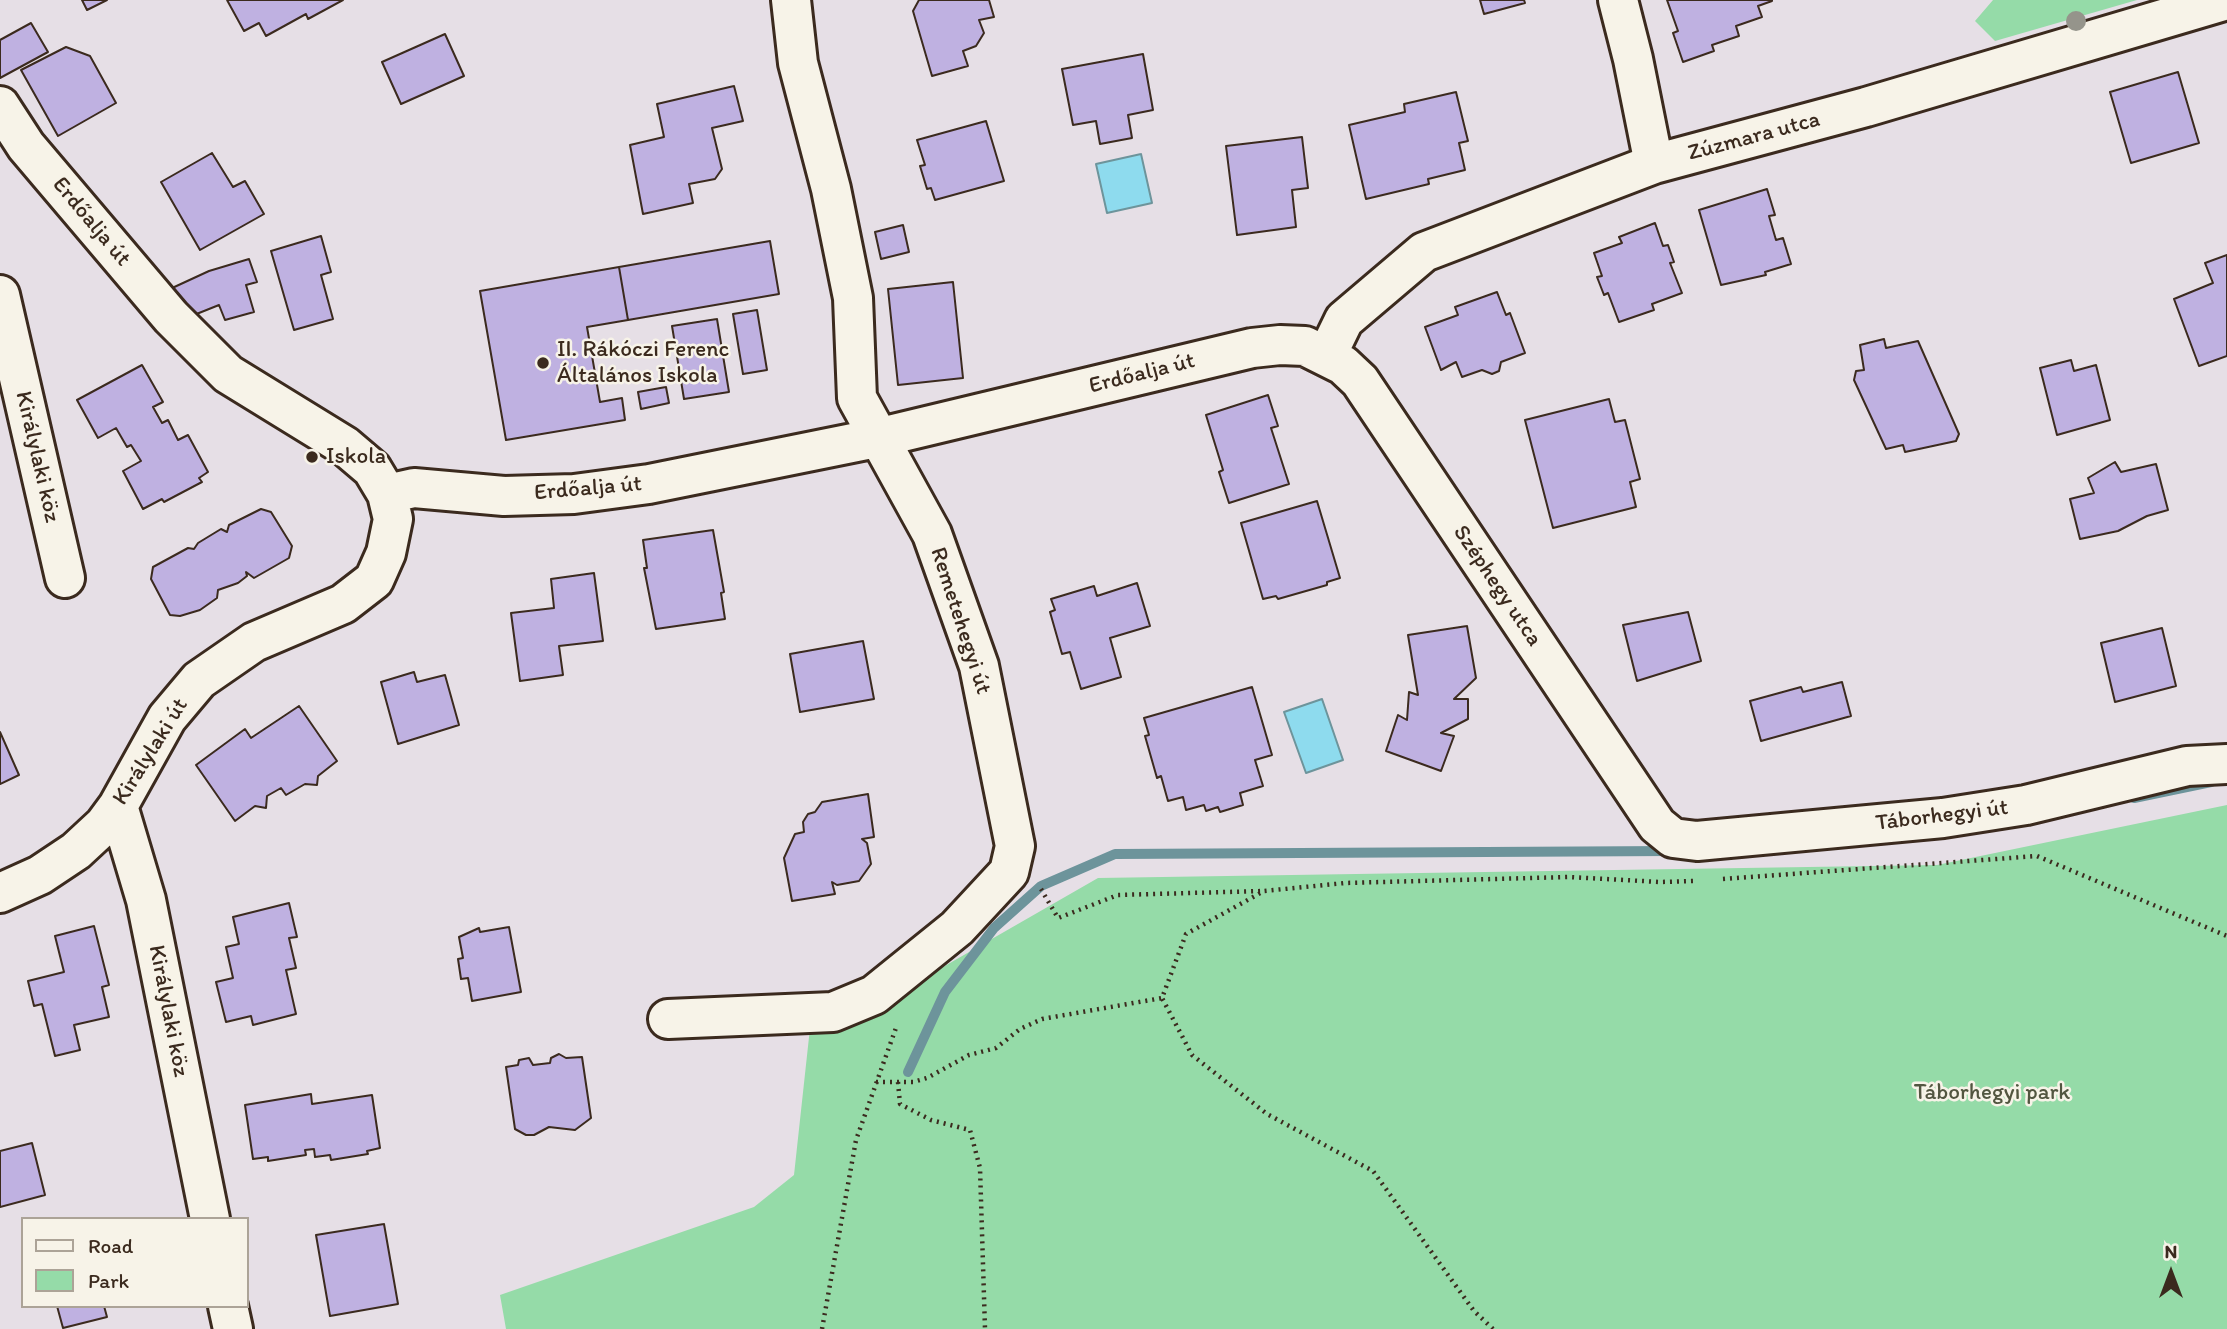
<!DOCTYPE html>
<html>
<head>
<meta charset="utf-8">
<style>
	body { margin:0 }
	#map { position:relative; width:2227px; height:1329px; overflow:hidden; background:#e6dfe6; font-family:Itim,sans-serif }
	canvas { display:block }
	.legend { position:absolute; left:21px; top:1217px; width:228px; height:91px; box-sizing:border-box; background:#f7f3e8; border:2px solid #aca397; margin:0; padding:9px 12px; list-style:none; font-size:21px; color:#3b2a1e }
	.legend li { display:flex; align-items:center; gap:14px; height:35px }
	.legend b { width:35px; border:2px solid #aca397 }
	.north { position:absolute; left:2136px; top:1238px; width:70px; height:70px; -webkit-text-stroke:5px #f7f3e8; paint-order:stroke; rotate:0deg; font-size:19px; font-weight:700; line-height:28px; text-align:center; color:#3b2a1e }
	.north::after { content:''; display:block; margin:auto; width:24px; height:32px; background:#3b2a1e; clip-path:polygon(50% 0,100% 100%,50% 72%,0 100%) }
</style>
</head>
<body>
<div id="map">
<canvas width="2227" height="1329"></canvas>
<ul class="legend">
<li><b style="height:9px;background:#f7f3e8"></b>Road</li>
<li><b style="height:19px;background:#95dba8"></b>Park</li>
</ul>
<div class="north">N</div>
</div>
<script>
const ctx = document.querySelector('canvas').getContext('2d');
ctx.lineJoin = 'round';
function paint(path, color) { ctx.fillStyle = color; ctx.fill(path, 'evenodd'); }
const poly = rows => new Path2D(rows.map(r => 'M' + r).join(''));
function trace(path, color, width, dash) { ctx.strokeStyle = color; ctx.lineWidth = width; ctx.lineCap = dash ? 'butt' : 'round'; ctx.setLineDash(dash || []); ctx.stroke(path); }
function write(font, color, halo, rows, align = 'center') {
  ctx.font = font + ' Itim,sans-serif'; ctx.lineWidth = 5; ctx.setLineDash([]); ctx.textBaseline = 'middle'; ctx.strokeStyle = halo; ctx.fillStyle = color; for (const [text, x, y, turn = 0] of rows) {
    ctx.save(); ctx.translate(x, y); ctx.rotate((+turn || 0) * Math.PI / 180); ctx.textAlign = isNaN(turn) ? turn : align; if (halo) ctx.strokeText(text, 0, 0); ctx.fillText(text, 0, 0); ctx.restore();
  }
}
paint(poly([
	[1993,0,2137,0,1995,41,1975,21],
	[2227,805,2227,1329,506,1329,500,1295,754,1207,794,1175,810,1028,889,998,1098,878,1937,865]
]), '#95dba8');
const water = poly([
	[1141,154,1152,203,1107,213,1096,164,1141,154],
	[1322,699,1343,760,1306,773,1284,712,1322,699]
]);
paint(water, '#8edbee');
trace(water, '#6d949b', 2);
trace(poly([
	[2134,798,2211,782],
	[908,1072,945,992,994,928,1041,886,1115,854,1671,851]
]), '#6d949b', 10);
const building = poly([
	[82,0,107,0,87,10,82,0],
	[227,0,343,0,308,19,306,14,266,36,259,23,244,31,227,0],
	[919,0,989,0,994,17,979,20,984,33,976,46,963,51,968,66,932,76,913,11,919,0],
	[1480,0,1524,0,1525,3,1484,14,1480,0],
	[1667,0,1772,0,1772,1,1758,6,1762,17,1736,26,1739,36,1712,45,1714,51,1683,62,1673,33,1678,31,1667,0],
	[31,23,48,52,0,78,0,40,31,23],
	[445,34,464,76,401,104,382,62,445,34],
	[66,47,90,56,116,103,58,136,21,70,66,47],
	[1143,54,1153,110,1128,115,1132,138,1100,144,1096,121,1073,125,1062,69,1143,54],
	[2178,72,2199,143,2131,163,2110,92,2178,72],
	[734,86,743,121,712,128,722,169,715,179,689,184,693,203,643,214,630,145,664,137,657,104,734,86],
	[1456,92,1468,141,1459,143,1465,170,1428,179,1429,184,1366,199,1349,125,1405,112,1404,104,1456,92],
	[986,121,1004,181,935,200,931,188,927,189,920,166,925,165,917,140,986,121],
	[1302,137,1308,188,1292,190,1296,227,1237,235,1226,146,1302,137],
	[212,153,233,187,245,181,264,214,200,250,161,182,212,153],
	[1767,189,1775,215,1769,216,1776,240,1783,238,1791,264,1765,272,1766,275,1721,285,1699,210,1767,189],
	[1655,223,1663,246,1668,245,1674,262,1670,263,1682,293,1652,304,1654,310,1619,322,1608,293,1604,295,1597,277,1602,276,1594,253,1622,243,1619,237,1655,223],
	[903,225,909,252,881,259,875,232,903,225],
	[321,236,331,272,321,275,333,319,294,330,271,251,321,236],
	[770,241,779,294,628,320,619,267,770,241],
	[2227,255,2227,356,2199,366,2174,299,2213,283,2205,263,2227,255],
	[249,259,257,282,246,285,254,312,225,320,219,305,194,315,170,289,209,271,249,259],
	[619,267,628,320,587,327,600,402,622,398,625,420,506,440,480,291,619,267],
	[953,282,963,378,898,385,888,289,953,282],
	[1497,292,1506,315,1510,313,1525,353,1501,362,1499,371,1492,374,1482,370,1462,377,1456,362,1441,370,1425,327,1458,315,1455,307,1497,292],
	[757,310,767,370,743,374,733,314,757,310],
	[717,319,729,392,684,399,672,326,717,319],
	[1884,339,1886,348,1918,341,1959,434,1956,441,1905,452,1903,445,1886,449,1854,380,1856,371,1864,370,1860,345,1884,339],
	[2071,360,2074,371,2096,365,2110,420,2057,435,2040,368,2071,360],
	[142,365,163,402,153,407,162,423,168,420,178,440,188,435,208,472,199,478,202,482,164,502,162,499,143,509,123,471,141,461,131,445,127,447,116,428,98,438,77,400,142,365],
	[666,387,669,403,641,409,638,392,666,387],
	[1268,395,1278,426,1271,428,1289,484,1229,503,1219,472,1223,470,1206,415,1268,395],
	[1609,399,1615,422,1625,420,1640,479,1630,482,1636,507,1553,528,1525,420,1609,399],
	[2115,462,2121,472,2156,464,2168,510,2147,516,2118,531,2080,539,2070,499,2094,493,2088,478,2115,462],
	[1317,501,1340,578,1327,582,1327,585,1278,599,1276,596,1263,599,1241,523,1317,501],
	[261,509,271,512,292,546,289,558,254,578,246,572,247,576,238,583,218,590,217,598,200,610,180,616,170,615,151,579,153,567,188,548,194,549,198,543,221,529,227,532,229,525,261,509],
	[713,530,724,592,721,593,725,619,656,629,644,568,647,568,643,540,713,530],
	[594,573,603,641,559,646,563,675,520,681,511,613,554,608,551,579,594,573],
	[1137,583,1150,626,1110,638,1121,677,1081,689,1070,652,1062,654,1050,612,1055,610,1051,599,1094,586,1097,596,1137,583],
	[1688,612,1701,661,1637,681,1623,625,1688,612],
	[1467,626,1476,678,1454,699,1468,699,1468,719,1441,733,1454,736,1441,771,1386,751,1398,715,1407,720,1409,692,1418,695,1408,635,1467,626],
	[2162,628,2176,686,2115,702,2101,643,2162,628],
	[863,641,874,699,800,712,790,654,863,641],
	[414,672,417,682,445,675,459,725,398,744,381,682,414,672],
	[1842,682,1851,716,1761,741,1750,701,1801,687,1803,692,1842,682],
	[1252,687,1272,755,1255,760,1263,786,1240,793,1243,805,1220,812,1218,807,1206,811,1204,805,1186,810,1183,797,1168,801,1161,776,1157,778,1145,736,1149,735,1144,718,1252,687],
	[299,706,337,761,318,776,317,785,305,784,286,795,281,788,267,796,266,808,255,806,235,821,196,765,245,729,251,738,299,706],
	[0,732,19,775,0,784,0,732],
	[868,794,874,837,862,839,867,843,871,864,859,881,837,885,832,882,835,894,792,901,784,858,795,834,804,832,803,822,808,814,815,812,822,802,868,794],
	[289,903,297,937,289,938,296,968,286,970,296,1014,253,1025,251,1016,226,1022,216,982,233,978,226,947,239,944,233,917,289,903],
	[94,926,109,985,102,987,109,1017,74,1025,80,1050,55,1056,42,1004,34,1006,28,981,64,972,55,936,94,926],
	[509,927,521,992,472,1001,468,978,461,979,458,959,463,958,459,937,479,928,480,932,509,927],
	[559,1054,566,1058,582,1057,591,1118,575,1130,549,1127,534,1135,526,1135,515,1129,506,1067,518,1065,519,1060,529,1058,533,1065,550,1063,551,1058,559,1054],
	[311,1094,312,1104,372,1095,380,1148,367,1151,368,1154,331,1160,330,1155,315,1157,314,1149,305,1150,306,1155,268,1161,268,1157,253,1159,245,1105,311,1094],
	[32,1143,45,1195,0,1207,0,1151,32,1143],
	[384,1224,398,1304,330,1316,316,1235,384,1224],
	[57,1306,104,1306,107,1317,63,1328,57,1306]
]);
paint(building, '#bfb1e1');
trace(building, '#3b2a1e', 2);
const minor = poly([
	[1618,0,1633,59,1654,164],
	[0,106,26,146,171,317,228,374,345,446,372,469,387,494,393,519,386,553,374,580,343,604,254,642,199,680,167,718,118,806,104,825,76,851,40,875,0,893],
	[0,295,65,578],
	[1327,355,1344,320,1424,252,1654,164,1866,107,2227,0],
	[387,494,414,488,504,496,574,494,649,484,877,438,1252,348,1280,345,1305,346,1343,365,1360,381,1657,825,1673,838,1697,841,1943,818,2026,805,2187,766,2227,764],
	[118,806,146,900,210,1219],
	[668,1019,833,1012,874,995,957,928,1009,872,1015,846,979,666,932,534,857,398,853,298,831,189,798,63,791,0],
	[228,1306,233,1329]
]);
trace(minor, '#3b2a1e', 44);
trace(poly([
	[1723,879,2037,856,2227,936],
	[1041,889,1058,918,1118,895,1263,891],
	[876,1082,913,1082,927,1078,969,1055,996,1048,1020,1029,1042,1019,1162,998],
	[898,1082,900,1104,931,1120,970,1130,980,1168,985,1329],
	[822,1329,856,1140,897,1025],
	[1493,1329,1474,1311,1373,1171,1267,1114,1192,1055,1162,998,1186,934,1264,891,1345,883,1569,877,1660,882,1694,881]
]), '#3b2a1e', 4.5, [2, 5]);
trace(minor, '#f7f3e8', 38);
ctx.fillStyle = '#95948b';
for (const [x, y] of [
	[2076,21]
]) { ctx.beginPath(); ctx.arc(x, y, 10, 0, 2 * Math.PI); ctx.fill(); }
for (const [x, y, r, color] of [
	[543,363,7,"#3b2a1e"],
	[312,457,7,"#3b2a1e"]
]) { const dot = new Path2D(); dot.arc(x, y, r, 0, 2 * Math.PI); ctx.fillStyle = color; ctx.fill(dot); trace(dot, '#f7f3e8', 2.5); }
write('23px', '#3b2a1e', '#f7f3e8', [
	["Zúzmara utca",1754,137,-15],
	["Erdőalja út",91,222,50],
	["Erdőalja út",1142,374,-14],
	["Királylaki köz",37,457,77],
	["Erdőalja út",588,489,-5],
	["Széphegy utca",1497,586,56],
	["Remetehegyi út",960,621,72],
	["Királylaki út",151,752,-58],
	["Táborhegyi út",1942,816,-7],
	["Királylaki köz",168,1011,79]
]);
write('23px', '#3b2a1e', '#f7f3e8', [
	["II. Rákóczi Ferenc",557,350],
	["Általános Iskola",557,376],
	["Iskola",326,457]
], 'left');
write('23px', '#525640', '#f7f3e8', [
	["Táborhegyi park",1992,1093]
]);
</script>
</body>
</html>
